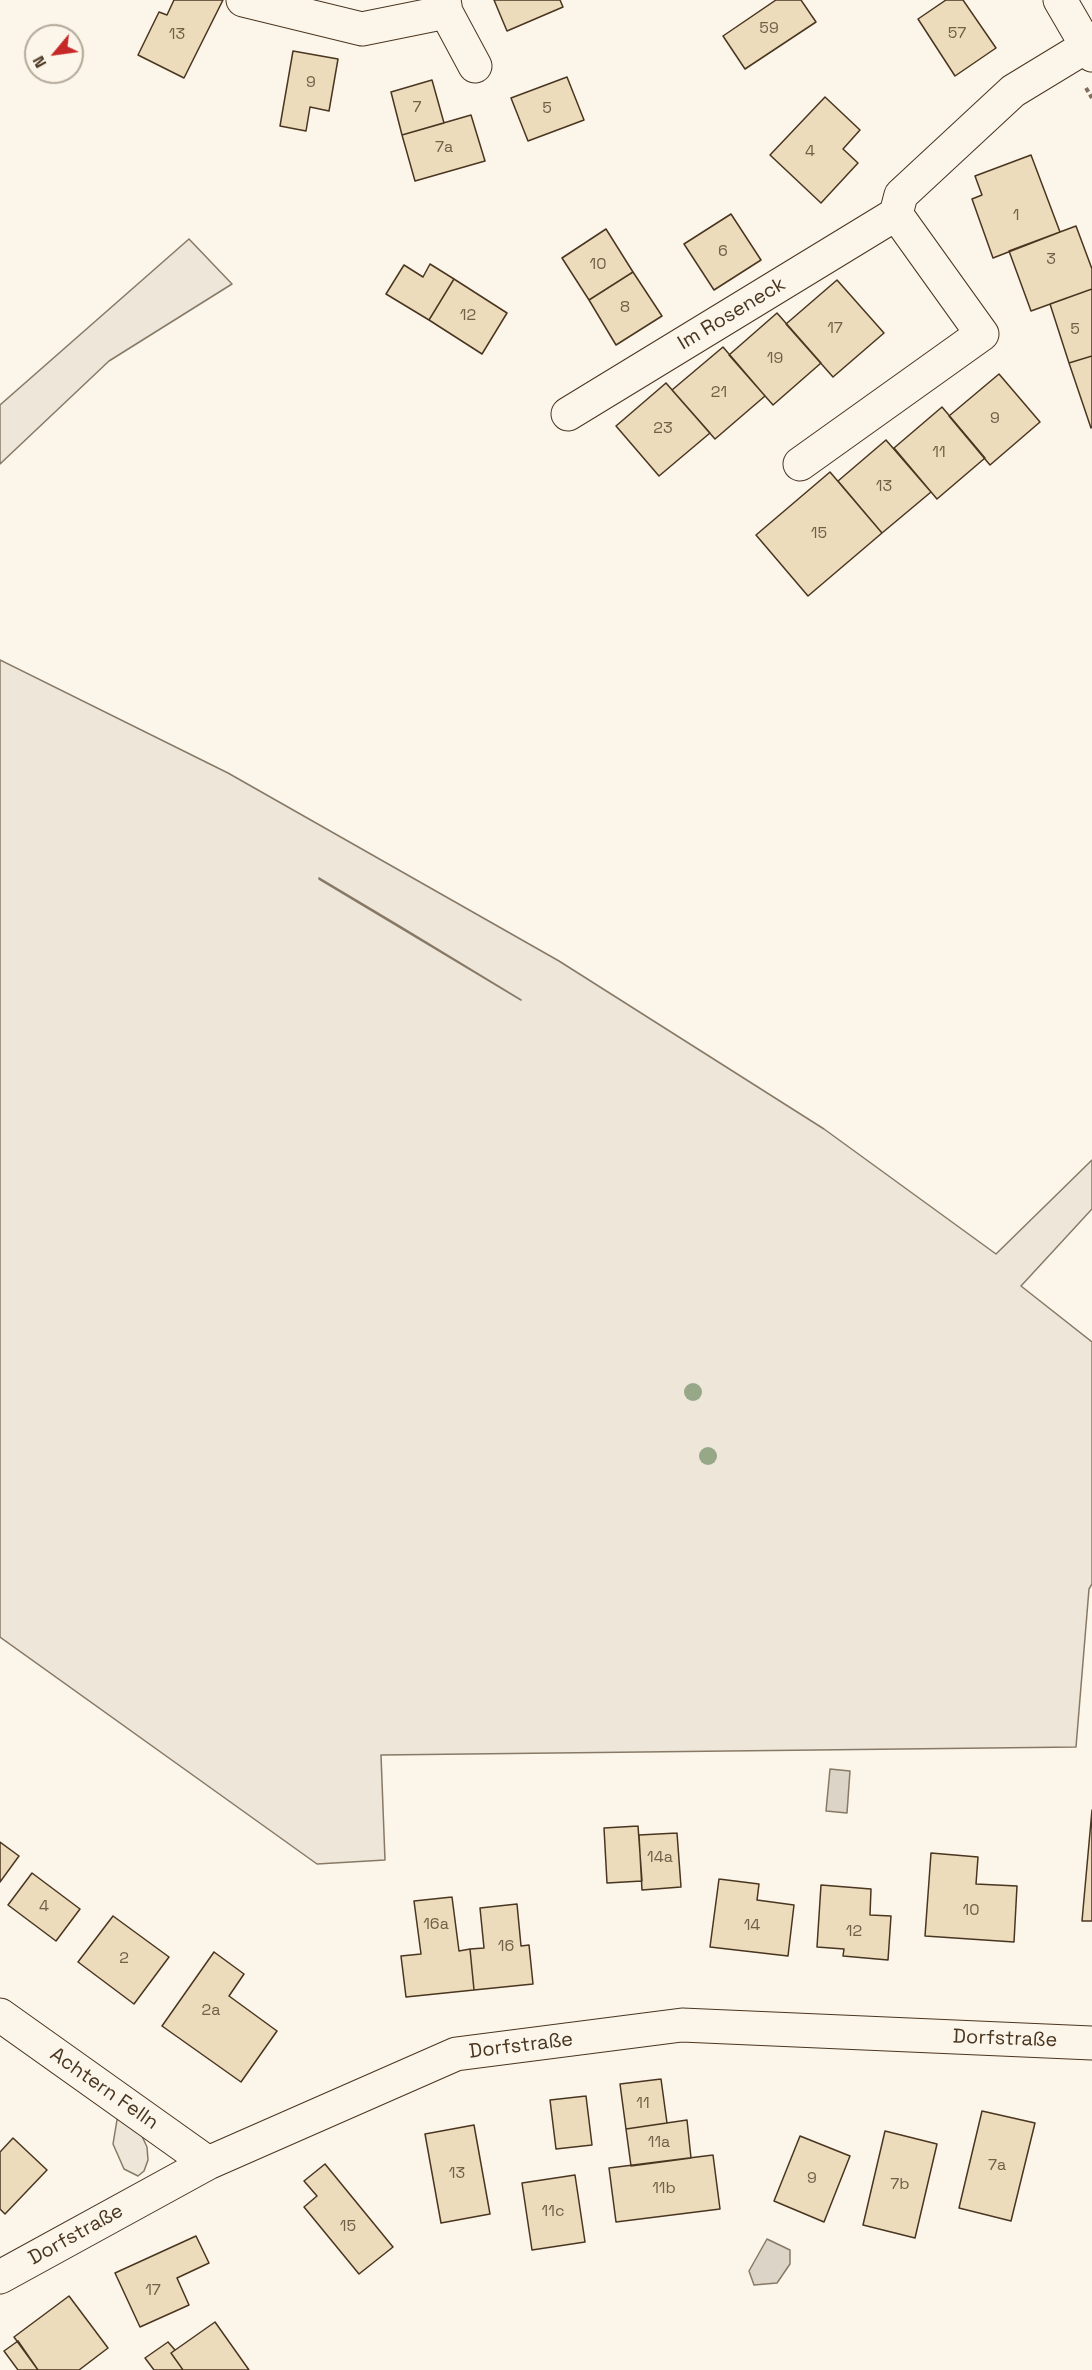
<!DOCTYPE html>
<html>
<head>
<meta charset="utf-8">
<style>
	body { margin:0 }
	#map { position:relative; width:1092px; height:2370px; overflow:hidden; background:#fbf6e9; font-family:"Space Grotesk",sans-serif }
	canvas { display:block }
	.north { position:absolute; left:24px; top:24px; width:60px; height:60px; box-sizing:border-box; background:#fbf6e9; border:2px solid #b4a999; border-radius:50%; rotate:241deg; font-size:16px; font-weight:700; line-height:24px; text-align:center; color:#4a3520 }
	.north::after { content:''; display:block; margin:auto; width:21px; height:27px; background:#c62828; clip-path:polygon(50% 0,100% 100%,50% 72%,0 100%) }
</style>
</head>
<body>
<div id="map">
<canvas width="1092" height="2370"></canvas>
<div class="north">N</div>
</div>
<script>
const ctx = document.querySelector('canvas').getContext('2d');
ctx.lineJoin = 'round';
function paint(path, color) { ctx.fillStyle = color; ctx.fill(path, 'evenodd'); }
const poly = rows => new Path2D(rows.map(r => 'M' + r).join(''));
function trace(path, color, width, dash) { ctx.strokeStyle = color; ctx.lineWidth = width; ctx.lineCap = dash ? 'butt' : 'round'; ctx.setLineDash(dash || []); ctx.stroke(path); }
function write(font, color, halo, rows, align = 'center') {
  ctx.font = font + ' "Space Grotesk",sans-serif'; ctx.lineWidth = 4.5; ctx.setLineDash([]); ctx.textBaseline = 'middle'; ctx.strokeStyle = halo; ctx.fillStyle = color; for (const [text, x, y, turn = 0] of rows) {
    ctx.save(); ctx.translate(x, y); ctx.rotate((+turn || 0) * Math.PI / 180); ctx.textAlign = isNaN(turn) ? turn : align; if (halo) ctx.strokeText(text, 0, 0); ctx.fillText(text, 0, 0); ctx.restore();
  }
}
const green = poly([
	[189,239,232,284,109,361,0,464,0,405,189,239],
	[0,660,228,773,559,961,824,1129,996,1254,1092,1160,1092,1209,1021,1286,1092,1342,1092,1584,1089,1589,1076,1747,381,1755,385,1860,317,1864,0,1637,0,660],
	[319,878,401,927,521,1000,319,879,319,878],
	[118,2114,141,2134,147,2147,148,2160,144,2171,138,2176,124,2169,113,2144,118,2114]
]);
paint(green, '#ede6d9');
trace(green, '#887966', 1.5);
const water = poly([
	[830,1769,850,1771,847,1813,826,1811,830,1769],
	[767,2239,790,2250,790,2264,777,2283,754,2285,749,2271,767,2239]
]);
paint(water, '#dcd4c6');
trace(water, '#887966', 1.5);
const building = poly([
	[174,0,223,0,184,78,138,55,159,12,167,15,174,0],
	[494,0,560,0,563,7,507,31,494,0],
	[776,0,801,0,816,22,745,69,723,36,776,0],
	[946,0,963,0,996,48,955,76,918,19,946,0],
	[293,51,338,59,329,111,310,107,306,131,280,126,293,51],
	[567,77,584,120,528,141,511,98,567,77],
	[432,80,444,123,402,135,391,92,432,80],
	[825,97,860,130,843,149,858,163,821,203,770,155,825,97],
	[471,115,485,161,415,181,402,135,471,115],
	[1031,155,1060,232,993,258,972,199,982,195,975,176,1031,155],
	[731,214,761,260,714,290,684,244,731,214],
	[1076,226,1092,269,1092,289,1031,311,1009,251,1076,226],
	[606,229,633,272,589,300,562,258,606,229],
	[430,264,454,279,429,320,386,294,404,265,423,277,430,264],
	[633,272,662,316,616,345,589,300,633,272],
	[454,279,507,313,482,354,429,320,454,279],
	[837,280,884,333,833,377,786,324,837,280],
	[1092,289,1092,356,1069,363,1050,304,1092,289],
	[777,313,821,363,773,405,729,355,777,313],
	[723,347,765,396,715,439,672,390,723,347],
	[1092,356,1092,427,1091,428,1069,363,1092,356],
	[999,374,1040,422,990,465,949,416,999,374],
	[666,383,710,433,659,476,616,426,666,383],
	[942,407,985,458,937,499,894,448,942,407],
	[886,440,931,492,882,533,838,481,886,440],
	[830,472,882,533,808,596,756,535,830,472],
	[1092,1810,1092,1921,1082,1921,1092,1810],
	[638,1826,642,1881,607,1883,604,1828,638,1826],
	[677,1833,681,1887,642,1890,639,1835,677,1833],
	[0,1842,19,1856,0,1882,0,1842],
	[931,1853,978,1857,976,1884,1017,1886,1014,1942,925,1936,931,1853],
	[32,1873,80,1909,56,1941,8,1905,32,1873],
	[719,1879,759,1884,757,1900,794,1905,788,1956,710,1947,719,1879],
	[821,1885,871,1889,870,1915,891,1916,888,1960,843,1956,844,1949,817,1947,821,1885],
	[452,1897,459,1951,470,1949,474,1990,406,1997,401,1956,421,1954,414,1901,452,1897],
	[517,1904,521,1946,529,1945,533,1984,474,1990,470,1949,484,1948,480,1908,517,1904],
	[113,1916,169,1957,134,2004,78,1962,113,1916],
	[214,1952,244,1974,229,1996,277,2031,241,2082,162,2026,214,1952],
	[661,2079,667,2123,626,2129,620,2084,661,2079],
	[586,2096,592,2145,556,2149,550,2100,586,2096],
	[982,2111,1035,2123,1011,2221,959,2208,982,2111],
	[687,2120,691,2158,631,2166,626,2129,687,2120],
	[474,2125,490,2214,441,2223,425,2134,474,2125],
	[885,2131,937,2144,915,2238,863,2225,885,2131],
	[800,2136,850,2156,824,2222,774,2201,800,2136],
	[13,2138,47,2170,5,2214,0,2209,0,2152,13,2138],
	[713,2155,720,2209,616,2222,609,2168,713,2155],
	[325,2164,393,2247,359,2274,304,2207,317,2196,304,2181,325,2164],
	[575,2175,585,2242,532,2250,522,2183,575,2175],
	[196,2236,209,2263,177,2278,189,2305,140,2327,115,2273,196,2236],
	[69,2296,108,2348,79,2370,38,2370,14,2337,69,2296],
	[215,2322,249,2370,183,2370,171,2353,215,2322],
	[18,2341,38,2370,18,2370,4,2351,18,2341],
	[168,2342,175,2350,171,2353,183,2370,154,2370,145,2358,168,2342]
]);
paint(building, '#ecdcbc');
trace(building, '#4a3520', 1.5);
const minor = poly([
	[243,0,362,29,446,12,444,0],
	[446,12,475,66],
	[568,414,896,214,901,195,1013,91,1087,46],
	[800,464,982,334,896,214],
	[0,2015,208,2163],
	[0,2277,208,2163,456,2054,682,2025,1092,2043]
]);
const major = poly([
	[1060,0,1092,55]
]);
trace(minor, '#4a3520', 35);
trace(major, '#4a3520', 35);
trace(poly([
	[1086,88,1092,98]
]), '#7f6f5c', 4, [4.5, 3]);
trace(minor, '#fbf6e9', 33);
trace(major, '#fbf6e9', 33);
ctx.fillStyle = '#96a887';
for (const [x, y] of [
	[693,1392],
	[708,1456]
]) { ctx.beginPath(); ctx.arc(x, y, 9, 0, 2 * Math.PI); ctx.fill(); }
write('16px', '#725f47', null, [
	["59",769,29],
	["57",957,34],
	["13",177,35],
	["9",311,83],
	["7",417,108],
	["5",547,109],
	["7a",444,148],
	["4",810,152],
	["1",1016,216],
	["6",723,252],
	["3",1051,260],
	["10",598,265],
	["8",625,308],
	["12",468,316],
	["17",835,329],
	["5",1075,330],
	["19",775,359],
	["21",719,393],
	["9",995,419],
	["23",663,429],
	["11",939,453],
	["13",884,487],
	["15",819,534],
	["14a",660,1858],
	["4",44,1907],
	["10",971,1911],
	["16a",436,1925],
	["14",752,1926],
	["12",854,1932],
	["16",506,1947],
	["2",124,1959],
	["2a",211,2011],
	["11",643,2104],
	["11a",659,2143],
	["7a",997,2166],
	["13",457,2174],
	["9",812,2179],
	["7b",900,2185],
	["11b",664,2189],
	["11c",553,2212],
	["15",348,2227],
	["17",153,2291]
]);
write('20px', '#4a3520', '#fbf6e9', [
	["Im Roseneck",732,314,-31],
	["Dorfstraße",1005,2039,2],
	["Dorfstraße",521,2046,-7],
	["Achtern Felln",104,2089,35],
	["Dorfstraße",76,2235,-29]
]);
</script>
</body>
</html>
